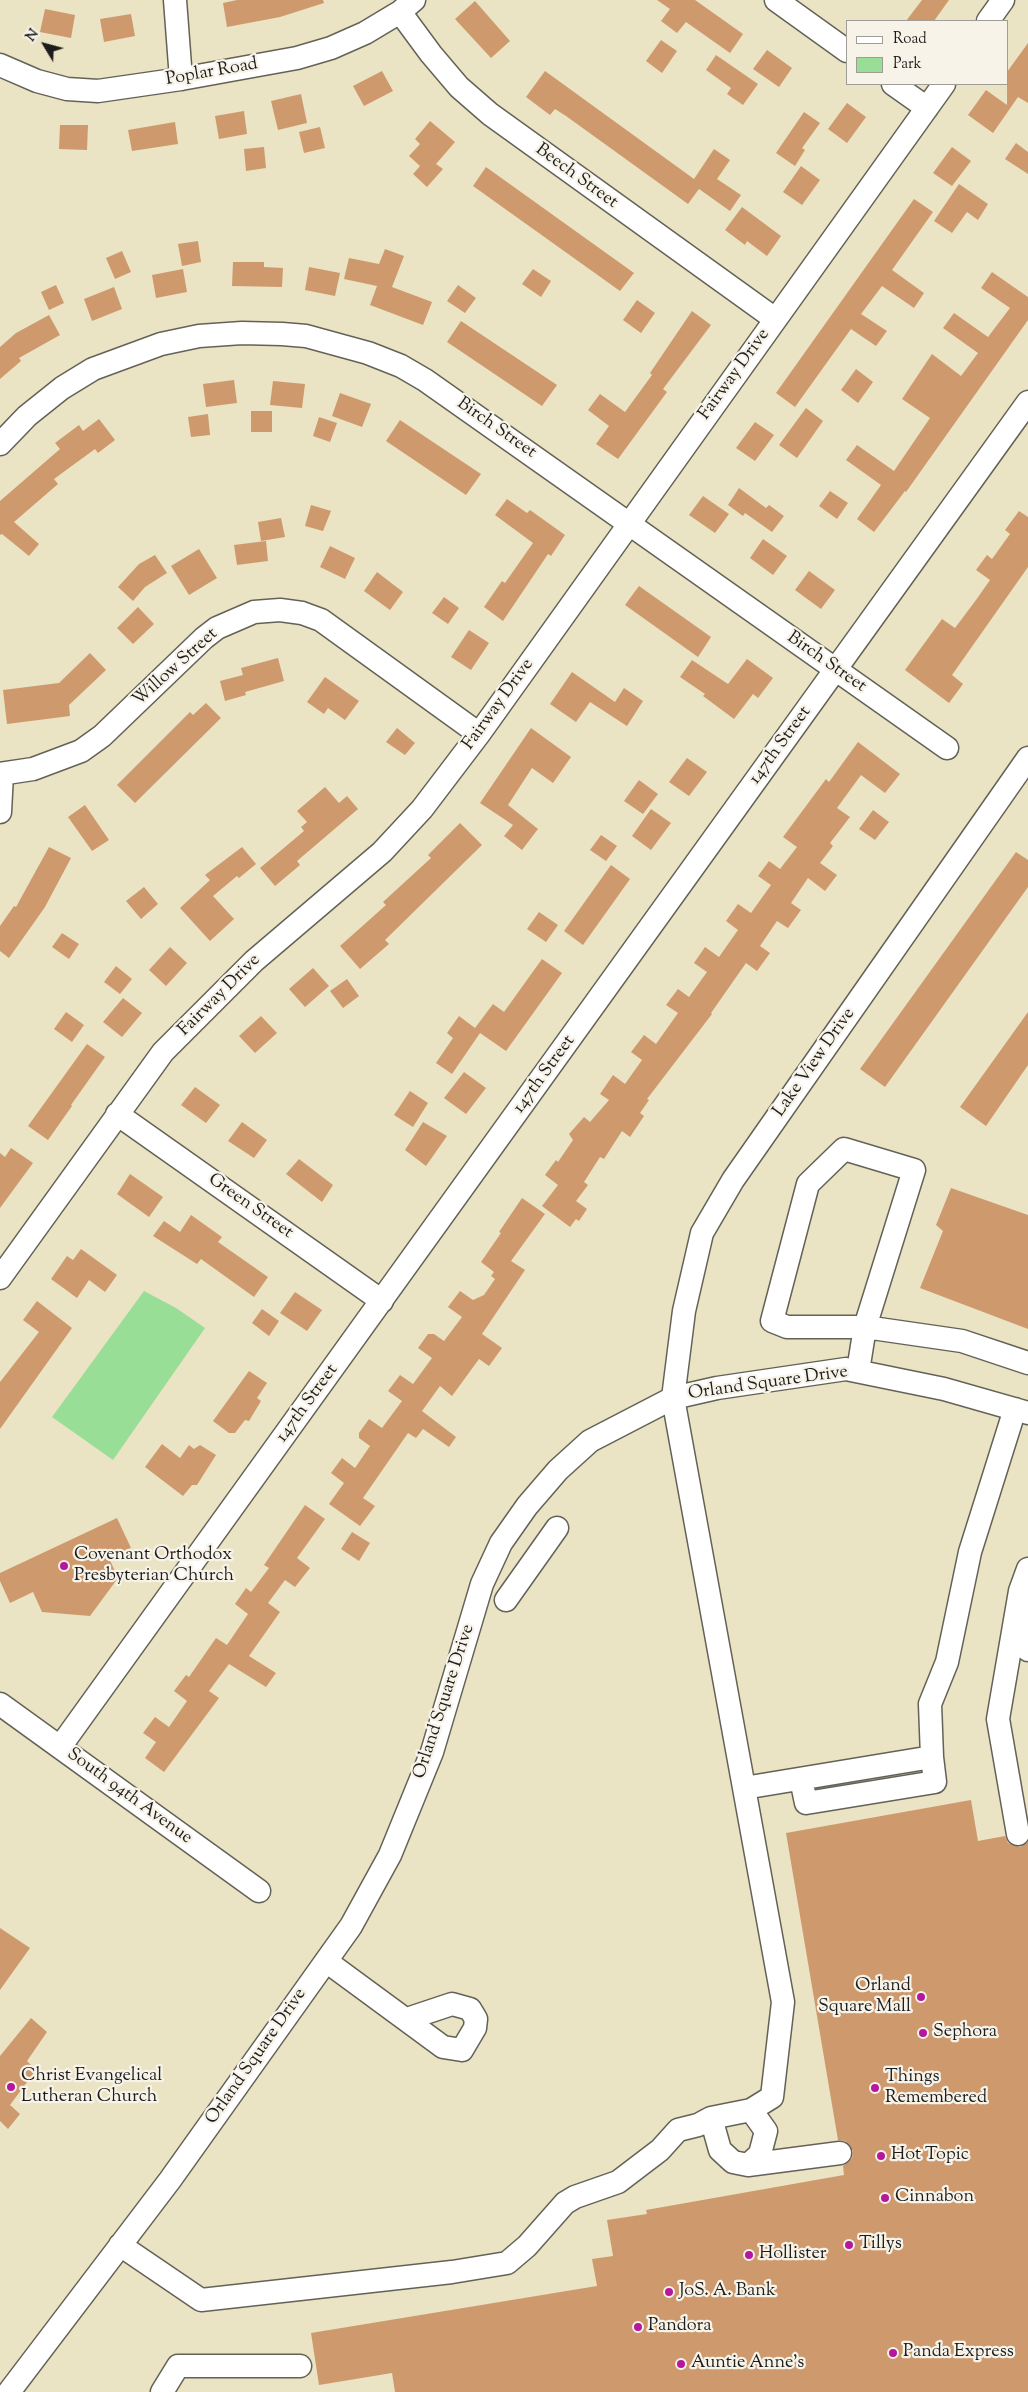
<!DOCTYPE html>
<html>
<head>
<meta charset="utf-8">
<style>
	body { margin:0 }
	#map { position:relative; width:1028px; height:2392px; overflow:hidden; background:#eae3c4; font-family:"Sorts Mill Goudy",serif }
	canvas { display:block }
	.legend { position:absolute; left:846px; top:20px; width:162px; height:65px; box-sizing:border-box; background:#f7f3e8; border:1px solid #9f9d96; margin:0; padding:6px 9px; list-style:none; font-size:15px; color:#1c1c1c }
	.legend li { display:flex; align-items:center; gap:10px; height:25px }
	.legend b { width:25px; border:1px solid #9f9d96 }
	.north { position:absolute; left:20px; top:20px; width:50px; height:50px; -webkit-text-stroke:4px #f7f3e8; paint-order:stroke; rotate:307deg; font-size:14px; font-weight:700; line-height:20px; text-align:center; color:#1c1c1c }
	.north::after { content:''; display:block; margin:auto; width:18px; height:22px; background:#1c1c1c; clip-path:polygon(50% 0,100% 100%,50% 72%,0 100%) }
</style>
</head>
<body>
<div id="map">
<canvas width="1028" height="2392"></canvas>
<ul class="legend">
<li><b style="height:6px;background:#fff"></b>Road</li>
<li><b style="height:14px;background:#98de97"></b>Park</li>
</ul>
<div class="north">N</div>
</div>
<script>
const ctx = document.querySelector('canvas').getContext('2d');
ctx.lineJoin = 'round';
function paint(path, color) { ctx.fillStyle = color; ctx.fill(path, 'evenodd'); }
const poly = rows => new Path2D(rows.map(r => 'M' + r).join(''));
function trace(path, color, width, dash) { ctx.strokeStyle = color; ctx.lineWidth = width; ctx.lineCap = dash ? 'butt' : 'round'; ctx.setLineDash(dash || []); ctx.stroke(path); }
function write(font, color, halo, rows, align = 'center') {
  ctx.font = font + ' "Sorts Mill Goudy",serif'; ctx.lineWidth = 4.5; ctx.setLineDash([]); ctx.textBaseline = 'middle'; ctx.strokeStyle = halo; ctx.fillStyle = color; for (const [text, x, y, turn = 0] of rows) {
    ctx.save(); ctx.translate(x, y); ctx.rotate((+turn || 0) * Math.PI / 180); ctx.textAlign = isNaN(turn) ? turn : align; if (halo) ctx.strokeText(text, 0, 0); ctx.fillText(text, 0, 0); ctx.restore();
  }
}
paint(poly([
	[144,1291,176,1308,205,1328,113,1460,52,1417]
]), '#98de97');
paint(poly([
	[237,0,323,0,324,3,280,17,227,27,223,3],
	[657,0,695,0,743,34,730,53,686,22,677,33,661,21,670,9],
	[922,0,949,0,934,21,906,21],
	[475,1,510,41,491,58,455,19],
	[45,9,75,15,71,38,40,32],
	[131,14,135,36,104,42,100,19],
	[661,40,677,51,662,73,646,61],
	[1028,43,1028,103,1018,97,993,133,968,115,986,90,1007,105,1007,72],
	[767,50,792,68,779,87,753,69],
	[716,55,758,84,743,105,727,94,731,88,706,70],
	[382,71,393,91,364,106,353,86],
	[545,71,694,179,714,149,730,160,717,179,741,195,730,211,699,189,688,204,566,116,555,109,550,115,526,97],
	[301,94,307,123,278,130,271,101],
	[847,103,866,117,847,143,828,129],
	[244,111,247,134,219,139,215,116],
	[804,112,820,123,802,148,805,150,795,166,776,153],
	[430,121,455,142,436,164,443,169,427,187,413,174,420,166,409,156,420,144,415,139],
	[175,122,178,144,132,151,128,130],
	[60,125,88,125,87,150,59,149],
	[320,127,325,148,304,153,299,132],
	[1016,143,1028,152,1028,174,1005,159],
	[264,147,266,168,246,171,244,149],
	[952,147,971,161,952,186,933,173],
	[801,166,820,180,802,205,783,192],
	[486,167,634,273,620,291,473,186],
	[959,184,988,204,978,220,967,212,952,233,934,221],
	[914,199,933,212,892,270,924,293,914,308,882,286,861,314,887,331,876,346,851,329,795,407,776,393],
	[742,207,781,236,767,256,747,241,745,245,725,230],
	[198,241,201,262,182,266,178,244],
	[385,249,404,256,392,287,432,302,423,325,370,305,377,286,344,279,349,258,379,264],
	[122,251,131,272,115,279,106,258],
	[233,262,264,262,264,267,283,268,282,287,232,286],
	[309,267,340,273,335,296,305,290],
	[183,269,187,292,156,298,152,275],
	[533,269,551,281,541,297,522,284],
	[992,272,1028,297,1028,320,906,492,905,491,874,532,857,519,881,485,846,460,857,445,894,471,930,418,902,399,932,354,961,376,978,353,943,328,954,313,988,337,1010,308,981,288],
	[56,285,64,303,49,310,41,292],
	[458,285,476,298,465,313,447,301],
	[114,287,122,309,92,321,84,299],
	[637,300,655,313,641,333,623,320],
	[692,311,711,325,663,389,667,392,618,459,596,444,609,426,588,410,600,394,625,412,652,375,650,373],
	[49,315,60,335,19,358,21,361,0,379,0,347,16,333],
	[461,321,557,385,542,406,447,342],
	[856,369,873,382,858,403,841,390],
	[234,380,237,403,206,407,203,384],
	[273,381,305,384,302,408,270,405],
	[340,393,371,404,362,427,332,416],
	[806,408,823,421,797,458,779,445],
	[251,411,272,411,272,432,251,432],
	[208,414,210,435,191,437,188,417],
	[319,417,337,423,330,442,313,436],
	[99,419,115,440,98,453,95,449,54,479,58,484,14,522,39,544,29,556,2,534,0,535,0,501,60,449,55,443,79,425,83,431],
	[400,420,481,474,466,495,386,441],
	[755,422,774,435,755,461,736,448],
	[739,488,766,508,769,505,784,516,772,532,745,513,743,516,728,505],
	[830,491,848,503,837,519,819,506],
	[703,496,729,514,715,533,689,515],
	[507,499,527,513,530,510,565,535,551,556,548,554,503,621,484,607,502,581,505,583,533,543,495,515],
	[311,505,331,511,323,531,305,526],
	[1019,511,1028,517,1028,567,952,675,963,684,949,703,905,670,942,619,955,628,976,600,990,580,976,570,987,555,992,559,1010,534,1005,530],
	[281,518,285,537,261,541,258,522],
	[763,539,787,556,773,575,750,558],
	[266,541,268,561,237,565,234,545],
	[330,546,355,558,345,579,320,567],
	[199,549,217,578,189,595,171,566],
	[155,555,167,573,145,587,133,601,118,587,139,564],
	[809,571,835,590,821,609,795,590],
	[377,572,403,592,390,610,364,591],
	[639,586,711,637,698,657,625,605],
	[444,597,459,608,448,624,432,613],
	[138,607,154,624,133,644,117,628],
	[469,630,489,643,471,670,451,657],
	[90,653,106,670,69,705,70,716,7,724,3,690,59,683],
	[278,658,284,681,245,692,246,695,225,701,220,681,243,675,241,668],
	[747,659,773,678,758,698,753,694,734,719,703,696,705,694,680,677,692,660,728,684],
	[572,672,615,702,624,688,643,701,627,726,590,702,576,722,550,704],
	[325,677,359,701,345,720,328,708,324,714,307,702],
	[206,703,221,718,135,803,117,785,190,712,193,715],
	[397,728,415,743,405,755,386,742],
	[531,728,571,757,553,783,532,768,508,805,538,829,522,850,504,836,513,825,480,803],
	[858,742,900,774,885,793,861,775,837,808,850,817,830,843,833,846,820,863,837,875,825,891,808,878,791,903,801,910,788,928,777,921,760,946,770,953,757,971,746,963,711,1013,712,1014,647,1099,649,1100,640,1113,644,1116,630,1137,622,1131,604,1159,600,1157,584,1182,588,1185,576,1201,587,1209,579,1221,576,1219,570,1227,542,1206,558,1185,545,1175,556,1160,558,1162,573,1140,569,1134,584,1117,590,1122,609,1100,600,1094,613,1075,625,1084,642,1060,631,1052,644,1035,656,1044,678,1013,666,1005,678,989,689,997,707,972,694,963,705,947,719,957,738,930,726,921,738,904,751,913,771,885,758,876,769,861,780,869,797,847,783,837,826,779,829,782],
	[687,758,707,772,689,796,669,782],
	[639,780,658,794,643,814,624,801],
	[325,787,339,803,347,796,358,809,297,861,300,865,275,886,260,868,304,831,301,827,307,822,297,811],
	[85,805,109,840,92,851,68,817],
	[651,809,671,823,651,850,632,836],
	[873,810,889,822,875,840,859,829],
	[460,823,482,845,385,940,389,944,360,969,340,946,386,905,383,902,431,858,428,855],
	[601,835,617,846,606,861,590,850],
	[49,847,71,858,45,907,9,958,0,951,0,926,14,906,16,907],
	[242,847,256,864,239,878,237,876,213,896,234,919,210,941,180,908,210,880,205,875],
	[1016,852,1028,860,1028,887,885,1087,860,1069],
	[611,865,630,879,583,945,564,931],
	[144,887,158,904,141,919,126,901],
	[539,912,558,925,546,942,527,929],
	[62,933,79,944,69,959,52,947],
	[170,947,187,963,166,986,149,970],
	[542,959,562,973,506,1051,480,1033,452,1074,436,1063,453,1038,447,1033,459,1016,475,1028,493,1004,504,1012],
	[116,966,132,979,120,994,104,982],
	[313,968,329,986,305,1007,289,989],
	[347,979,359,996,343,1008,330,991],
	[123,998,142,1013,122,1037,103,1022],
	[66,1012,84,1025,72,1042,54,1029],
	[1028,1012,1028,1065,986,1126,960,1107],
	[261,1016,277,1033,255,1053,239,1036],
	[87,1044,105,1057,71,1105,72,1106,48,1140,28,1126],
	[464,1072,486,1088,466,1114,444,1098],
	[195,1087,220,1105,206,1123,181,1105],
	[410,1091,428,1103,413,1127,394,1115],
	[242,1122,267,1140,254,1158,228,1141],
	[423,1122,447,1136,426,1166,405,1150],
	[11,1148,33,1163,0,1208,0,1153,5,1157],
	[299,1159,333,1185,322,1202,286,1174],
	[130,1174,163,1197,149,1217,117,1194],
	[951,1188,1028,1215,1028,1329,920,1288,943,1231,936,1225],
	[522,1198,545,1214,511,1261,525,1270,482,1334,502,1348,489,1366,479,1359,452,1396,440,1386,422,1411,456,1437,449,1447,423,1429,416,1438,408,1433,363,1498,375,1506,360,1526,329,1504,344,1483,331,1473,342,1458,355,1468,370,1446,359,1438,359,1433,369,1419,382,1428,402,1401,388,1391,400,1375,413,1384,432,1358,418,1348,428,1334,434,1334,444,1341,462,1317,448,1307,460,1291,473,1300,484,1295,495,1279,491,1276,494,1272,481,1262,501,1233,499,1232],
	[191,1215,222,1237,218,1242,268,1277,254,1297,201,1259,197,1264,153,1236,164,1221,180,1232],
	[81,1249,117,1275,105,1292,89,1280,77,1298,51,1279,67,1256,73,1260],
	[295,1292,322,1310,307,1331,280,1313],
	[37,1301,72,1328,0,1429,0,1382,39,1332,23,1320],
	[262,1309,279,1321,269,1336,252,1323],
	[249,1371,267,1383,257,1398,261,1401,249,1421,245,1420,235,1433,229,1433,213,1421],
	[162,1444,180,1458,189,1445,194,1449,200,1445,216,1455,197,1485,192,1485,183,1496,145,1467],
	[305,1505,325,1519,297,1558,310,1568,295,1587,285,1580,268,1603,280,1612,249,1656,276,1673,266,1687,229,1664,209,1691,219,1698,164,1772,145,1758,156,1742,143,1733,155,1717,169,1727,187,1701,174,1691,186,1675,189,1677,216,1638,227,1645,248,1614,235,1604,246,1588,251,1592,269,1568,264,1565],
	[117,1518,131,1548,109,1558,118,1578,90,1616,42,1612,33,1592,10,1603,0,1581,0,1573],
	[352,1532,370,1543,359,1561,341,1549],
	[971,1800,978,1841,1005,1836,1008,1843,1020,1847,1028,1842,1028,2392,395,2392,392,2373,319,2385,311,2333,597,2286,592,2259,613,2256,607,2220,647,2214,646,2210,844,2175,843,2166,852,2158,853,2151,845,2141,838,2140,786,1833],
	[0,1928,30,1948,0,1990],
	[31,2018,47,2032,27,2061,36,2070,10,2105,20,2114,8,2129,0,2121,0,2056]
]), '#ce9a6d');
const minor = poly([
	[175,0,181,79],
	[776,0,847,51],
	[400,12,431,54,459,87,490,114,775,319],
	[988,21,1003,0],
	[0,65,37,81,67,89,98,91,181,79,297,58,331,48,365,33,400,12,414,0],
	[893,84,927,108],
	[0,444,27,416,62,388,93,369,161,344,199,336,242,333,282,334,306,336,368,353,401,366,425,380,947,748],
	[0,774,33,769,81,751,102,736,204,638,217,628,254,612,280,610,302,613,321,620,479,734],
	[0,812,2,774],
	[117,1114,382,1301],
	[0,1278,163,1052,254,961,382,852,422,809,479,734,944,84],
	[858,1371,865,1327,914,1170,844,1149,808,1184,772,1321,787,1327,865,1327,962,1341,1028,1363],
	[1028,1569,1020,1591,1028,1650],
	[506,1600,557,1528],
	[0,1704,259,1891],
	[60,1747,1028,402],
	[801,1779,806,1803,935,1782,932,1757],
	[744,1788,932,1757,930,1704,947,1662,970,1552,1015,1409],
	[1018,1834,998,1719,1020,1591],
	[326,1961,443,2047,462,2050,475,2028,476,2019,470,2009,452,2004,407,2019],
	[711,2118,720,2150,733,2162,748,2165,760,2154,766,2131,751,2110],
	[748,2165,840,2153],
	[120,2245,201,2300,452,2272,507,2263,527,2246,565,2203,575,2197,618,2182,660,2150,678,2130,698,2125,711,2118,751,2110,772,2097,783,2002,673,1398,684,1311,702,1233,733,1180,1028,758],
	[9,2392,170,2180,351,1926,390,1855,432,1752,482,1584,501,1543,527,1506,558,1470,590,1441,673,1398,717,1388,846,1369,944,1389,1028,1413],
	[162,2392,178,2366,300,2366]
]);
trace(minor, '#646257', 25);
trace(minor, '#fff', 22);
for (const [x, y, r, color] of [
	[64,1566,5,"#b5179e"],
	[921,1997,5,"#b5179e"],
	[923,2033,5,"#b5179e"],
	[11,2087,5,"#b5179e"],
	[875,2088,5,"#b5179e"],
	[881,2156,5,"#b5179e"],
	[885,2198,5,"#b5179e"],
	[849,2245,5,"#b5179e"],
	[749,2255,5,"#b5179e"],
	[669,2292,5,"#b5179e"],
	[638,2327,5,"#b5179e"],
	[893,2353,5,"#b5179e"],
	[681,2364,5,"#b5179e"]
]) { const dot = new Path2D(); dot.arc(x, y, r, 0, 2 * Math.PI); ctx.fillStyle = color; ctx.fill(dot); trace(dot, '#f7f3e8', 2); }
write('18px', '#1c1c1c', '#f7f3e8', [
	["Poplar Road",212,73,-10],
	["Beech Street",576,177,36],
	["Fairway Drive",735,375,-54],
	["Birch Street",496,429,35],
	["Birch Street",826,663,35],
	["Willow Street",176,668,-42],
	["Fairway Drive",499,705,-54],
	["147th Street",781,746,-54],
	["Fairway Drive",220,996,-45],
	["Lake View Drive",815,1063,-55],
	["147th Street",545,1075,-54],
	["Green Street",250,1207,35],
	["Orland Square Drive",768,1384,-8],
	["147th Street",308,1404,-54],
	["Orland Square Drive",445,1702,-72],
	["South 94th Avenue",129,1797,36],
	["Orland Square Drive",257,2057,-55]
]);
write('18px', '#1c1c1c', '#f7f3e8', [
	["Covenant Orthodox",74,1556],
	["Presbyterian Church",74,1577],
	["Orland",911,1987,"right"],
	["Square Mall",911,2008,"right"],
	["Sephora",933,2033],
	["Christ Evangelical",21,2077],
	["Lutheran Church",21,2098],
	["Things",885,2078],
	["Remembered",885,2099],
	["Hot Topic",891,2156],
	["Cinnabon",895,2198],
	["Tillys",859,2245],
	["Hollister",759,2255],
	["JoS. A. Bank",679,2292],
	["Pandora",648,2327],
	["Panda Express",903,2353],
	["Auntie Anne's",691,2364]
], 'left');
</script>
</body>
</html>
